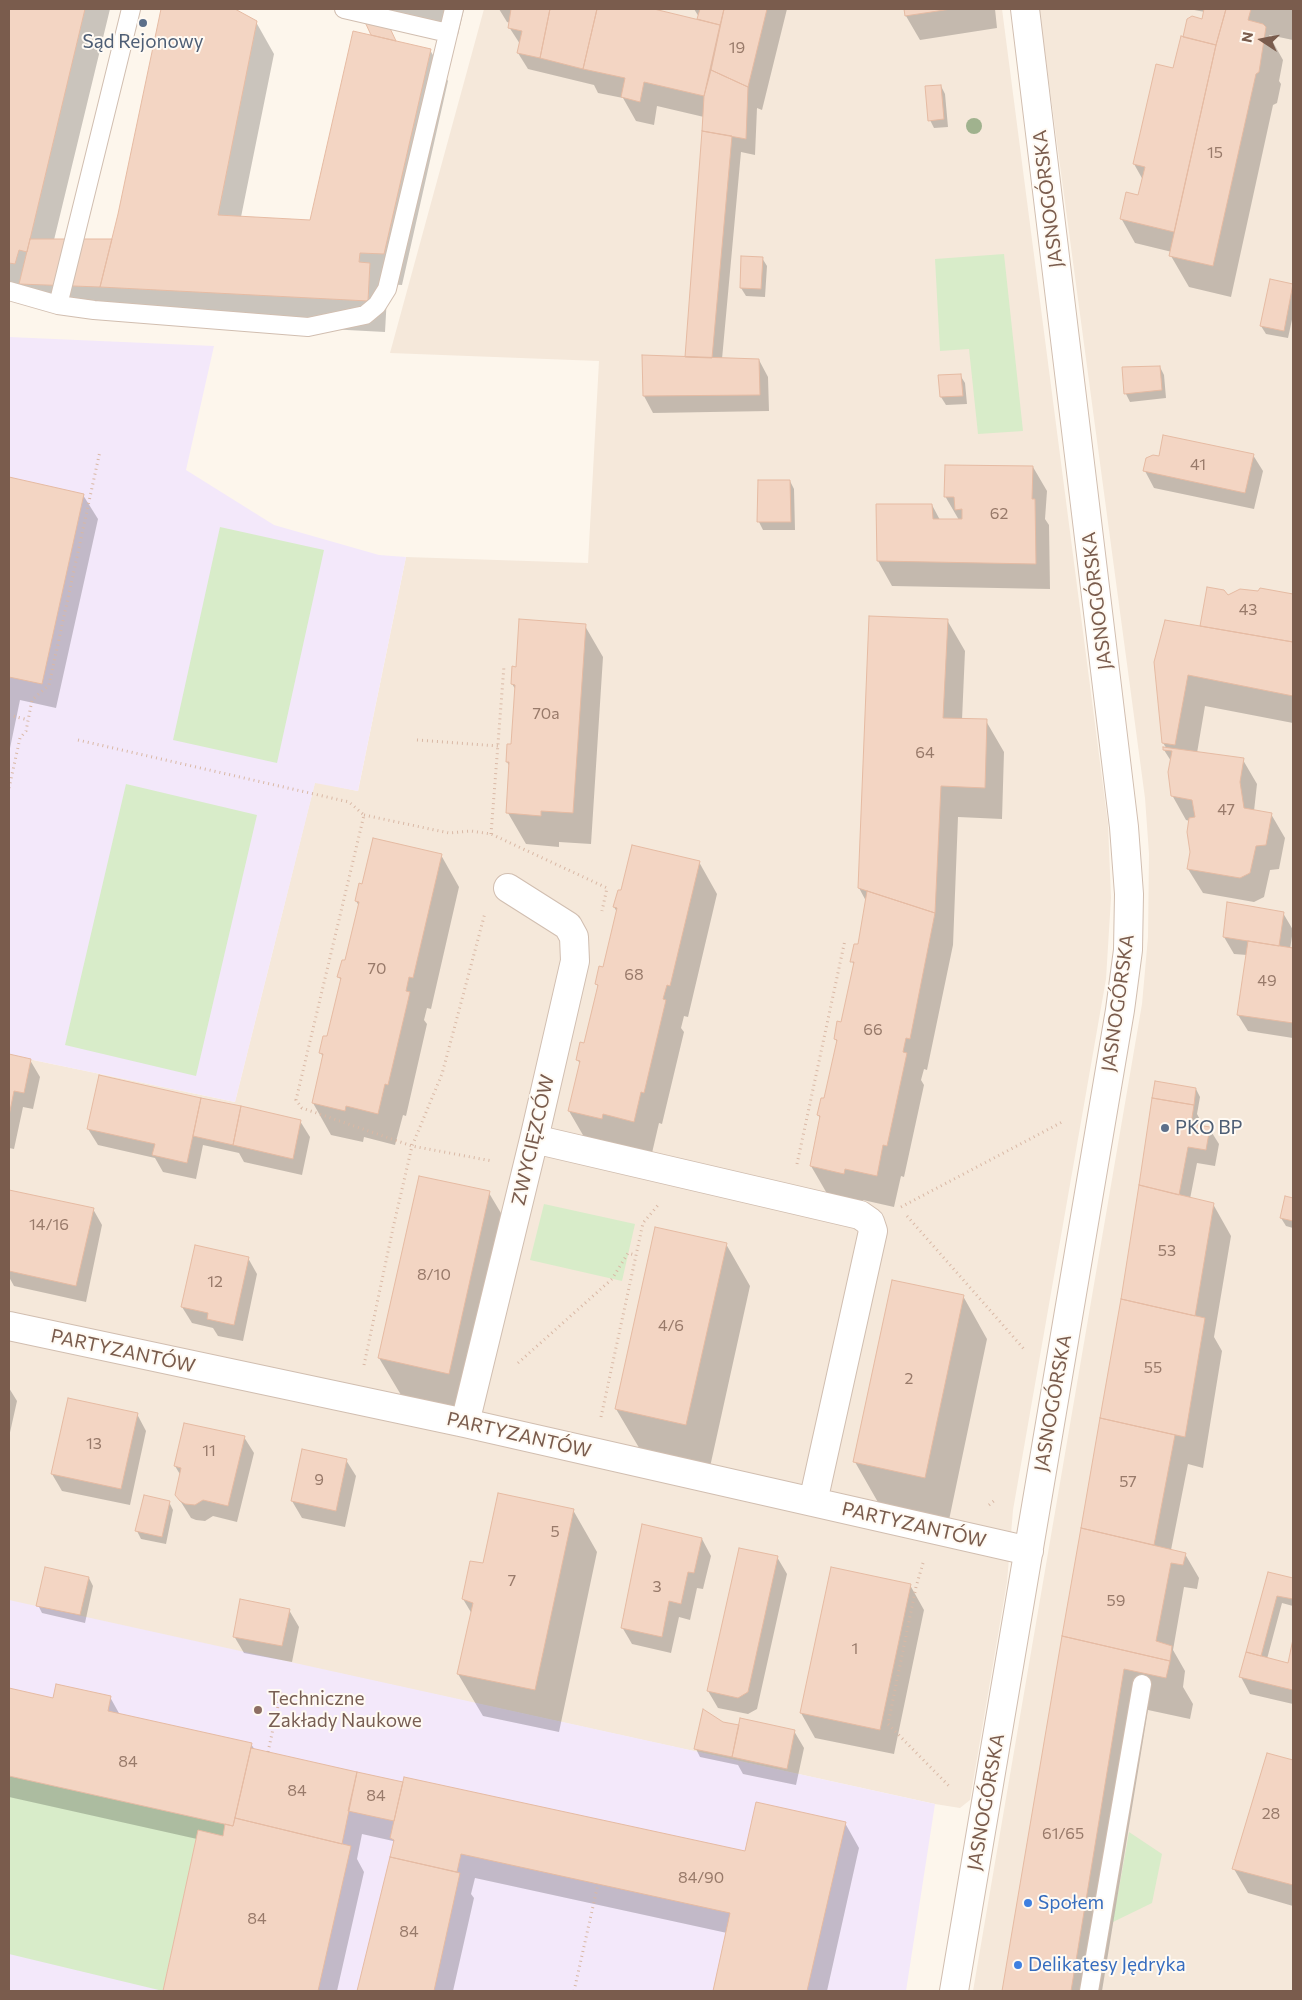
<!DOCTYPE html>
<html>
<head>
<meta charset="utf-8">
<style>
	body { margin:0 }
	#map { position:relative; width:1302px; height:2000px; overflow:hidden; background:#fdf6ec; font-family:Commissioner,sans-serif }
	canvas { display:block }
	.frame { position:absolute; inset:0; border:10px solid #7a5c4d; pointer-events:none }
	.north { position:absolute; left:1237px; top:15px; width:50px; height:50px; -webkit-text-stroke:4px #fffaf3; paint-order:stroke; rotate:281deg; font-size:14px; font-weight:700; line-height:20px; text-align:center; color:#7a5c4d }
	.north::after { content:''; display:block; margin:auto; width:18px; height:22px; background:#7a5c4d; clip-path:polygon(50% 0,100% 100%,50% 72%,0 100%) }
</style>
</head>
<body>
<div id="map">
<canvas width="1302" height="2000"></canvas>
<div class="frame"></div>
<div class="north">N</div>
</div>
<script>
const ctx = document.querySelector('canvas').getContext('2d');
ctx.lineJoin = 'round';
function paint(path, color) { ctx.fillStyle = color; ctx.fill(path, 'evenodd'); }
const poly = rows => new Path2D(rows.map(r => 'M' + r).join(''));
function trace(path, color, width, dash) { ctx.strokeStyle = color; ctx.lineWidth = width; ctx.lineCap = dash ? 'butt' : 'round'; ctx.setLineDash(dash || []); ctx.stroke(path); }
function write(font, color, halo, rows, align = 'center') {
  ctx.font = font + ' Commissioner,sans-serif'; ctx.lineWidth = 4; ctx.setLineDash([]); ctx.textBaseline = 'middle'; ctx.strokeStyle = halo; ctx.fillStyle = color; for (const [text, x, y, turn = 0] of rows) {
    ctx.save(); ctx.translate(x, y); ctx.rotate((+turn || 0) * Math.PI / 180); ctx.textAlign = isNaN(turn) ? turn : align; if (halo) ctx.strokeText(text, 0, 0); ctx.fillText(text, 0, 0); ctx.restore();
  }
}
paint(poly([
	[484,9,1002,9,1108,824,1111,898,1106,979,1013,1510,1007,1582,970,1800,960,1808,935,1804,9,1601,9,1055,235,1102,315,782,358,791,406,557,588,563,599,361,390,353],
	[1039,9,1293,9,1293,1991,973,1991,1142,1004,1148,937,1149,854,1145,798]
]), '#f5e8da');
paint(poly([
	[9,337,214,346,186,470,274,525,379,555,406,557,358,791,315,783,235,1102,9,1055],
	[9,1600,935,1804,906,1991,9,1991]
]), '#f3e8fa');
paint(poly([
	[1004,254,1023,431,978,434,969,349,940,351,935,259],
	[220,527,324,550,277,763,173,740],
	[126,784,257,815,196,1076,65,1045],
	[544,1204,635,1224,622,1281,530,1260],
	[9,1776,225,1824,223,1836,198,1831,163,1991,9,1954],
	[1129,1832,1162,1854,1152,1903,1113,1922]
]), '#d8ecc9');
paint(poly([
	[9,9,110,9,54,240,113,240,162,9,233,9,256,22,274,54,241,217,311,221,373,37,362,13,343,9,464,9,458,35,384,17,395,42,430,50,448,81,402,285,380,284,387,296,385,332,119,318,30,301,9,290],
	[499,9,649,9,698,21,699,17,694,9,787,9,762,110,757,108,755,155,741,152,722,359,759,360,768,377,769,411,653,413,644,396,686,359,704,117,657,106,654,125,636,121,623,98,598,93,594,85,528,69,518,53,520,44,509,27,510,23,507,22],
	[905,9,995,9,997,28,920,40,906,16],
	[1189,9,1293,9,1293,40,1269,35,1283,60,1279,81,1281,84,1277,103,1273,105,1231,297,1189,287,1171,256,1172,252,1135,243,1121,218,1139,197,1143,180,1134,164,1174,70,1203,20,1205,12],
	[941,86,945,94,948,127,934,128,930,120],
	[762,258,767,266,765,297,746,296,741,288],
	[1271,281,1293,286,1293,315,1288,338,1266,334,1261,326],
	[1160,367,1164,375,1166,398,1130,402,1126,394,1124,368],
	[960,375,965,383,967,404,946,405,941,397,939,376],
	[1253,455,1263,471,1254,509,1154,488,1145,471],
	[1033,467,1047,491,1045,519,1049,525,1050,589,892,586,878,561,877,505,932,505,940,520,959,520,945,496],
	[9,478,83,495,98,519,56,708,20,700,9,753],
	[790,481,794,489,795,530,763,530,759,522],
	[1260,590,1293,596,1293,723,1205,706,1197,753,1243,760,1257,784,1254,811,1271,814,1285,838,1279,869,1270,870,1264,897,1254,902,1203,893,1188,869,1191,852,1190,821,1186,820,1172,795,1171,761,1164,750,1167,749,1163,743,1203,628,1201,625,1228,597,1258,593],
	[947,620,965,651,962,720,986,721,1004,752,1002,819,958,817,953,945,927,1070,924,1069,921,1080,924,1085,904,1177,901,1176,894,1207,863,1200,862,1205,829,1197,811,1166,821,1120,818,1115,825,1100,838,1043,835,1039,842,1023,854,966,852,961,859,946,866,901,859,888],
	[585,626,603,657,591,844,559,842,559,847,526,844,508,813,510,767,507,762,512,746,516,690,512,684,517,668],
	[441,855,459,887,431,1009,427,1008,424,1020,427,1024,406,1116,403,1115,395,1145,364,1137,363,1142,331,1135,313,1103,323,1058,321,1053,328,1038,341,981,339,977,346,962,359,906,356,901,363,885],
	[699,862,717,894,688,1017,684,1016,681,1028,684,1032,662,1124,659,1123,652,1153,587,1142,569,1111,580,1065,578,1060,585,1045,599,988,596,983,604,968,617,912,614,907],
	[1283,913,1293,930,1290,949,1293,949,1293,1038,1248,1031,1238,1015,1247,955,1234,954,1224,937],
	[9,1056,30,1060,40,1077,33,1109,23,1107,14,1149,9,1148],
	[100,1076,300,1121,310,1137,302,1175,244,1162,239,1153,203,1145,196,1179,163,1172,155,1158,98,1145,88,1129],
	[1196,1089,1200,1097,1197,1114,1202,1123,1202,1127,1209,1128,1219,1144,1215,1166,1197,1163,1190,1199,1213,1204,1231,1236,1214,1337,1222,1351,1203,1468,1188,1464,1171,1550,1185,1554,1199,1578,1197,1589,1184,1587,1173,1650,1185,1671,1183,1687,1193,1704,1190,1719,1148,1710,1102,1991,1003,1991,1101,1420,1103,1420,1102,1418],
	[9,1191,93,1209,102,1225,86,1302,14,1286,9,1277],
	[489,1193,514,1235,473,1415,404,1400,379,1358],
	[1286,1197,1293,1199,1293,1228,1286,1226,1281,1218],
	[726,1244,750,1286,710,1467,641,1451,616,1409],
	[248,1258,257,1274,243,1341,218,1336,213,1328,192,1323,182,1307],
	[963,1296,987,1339,949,1520,879,1504,855,1462],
	[9,1388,17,1401,9,1437],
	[137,1414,146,1431,130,1505,62,1491,52,1474],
	[244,1437,254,1453,237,1522,213,1516,205,1521,196,1520,191,1518,176,1494,181,1476,175,1466],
	[346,1460,356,1476,345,1527,302,1518,292,1501],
	[169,1502,173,1510,166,1544,141,1539,137,1531],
	[573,1510,597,1552,559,1732,483,1716,458,1674,472,1614,463,1599,484,1564],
	[702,1539,711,1556,703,1589,697,1588,690,1620,679,1617,671,1653,632,1644,622,1627],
	[777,1557,787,1574,757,1709,748,1714,718,1708,708,1691],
	[1269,1574,1293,1579,1293,1606,1282,1603,1267,1659,1289,1665,1293,1645,1293,1704,1250,1694,1241,1677],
	[89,1578,93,1586,85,1623,42,1613,38,1605],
	[910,1585,924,1610,894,1754,815,1738,801,1713],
	[289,1610,299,1627,292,1662,244,1653,234,1636],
	[9,1690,54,1700,110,1697,120,1715,251,1744,255,1750,404,1783,746,1853,845,1823,859,1848,827,1991,714,1991,727,1933,475,1878,471,1894,474,1898,453,1991,358,1991,394,1843,393,1841,362,1834,357,1859,364,1872,337,1991,164,1991,197,1839,9,1797],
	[723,1723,740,1727,794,1731,804,1748,796,1785,743,1774,738,1765,700,1757,696,1749],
	[1268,1754,1293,1761,1293,1906,1248,1893,1234,1869]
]), '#0003');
const building = poly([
	[9,9,85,9,27,252,19,250,15,264,9,263,9,9],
	[161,9,235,9,257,21,218,215,310,220,353,31,431,49,384,254,360,253,359,262,370,263,368,301,100,287,118,214,161,9],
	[359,9,381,9,396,41,371,35,359,9],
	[508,9,550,9,540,58,517,53,522,31,508,28,511,9,508,9],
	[550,9,597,9,583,69,540,58,550,9],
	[597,9,654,9,720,25,704,96,644,82,640,102,621,97,625,78,583,69,597,9],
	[700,9,724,9,720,25,697,19,700,9],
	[724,9,767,9,748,87,711,70,724,9],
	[904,9,951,9,905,16,904,9],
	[1204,9,1226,9,1216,45,1183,37,1187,19,1192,16,1202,19,1204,9],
	[1226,9,1251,9,1248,20,1263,24,1266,27,1259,72,1256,74,1213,266,1169,256,1216,45,1226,9],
	[1181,36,1216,45,1174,232,1120,219,1126,192,1138,195,1145,167,1133,164,1156,64,1173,68,1181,36],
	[711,70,748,87,746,139,702,131,704,96,711,70],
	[941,85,944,119,928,121,925,86,941,85],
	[702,131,732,136,712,358,685,357,702,131],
	[30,239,112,239,100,287,19,284,30,239],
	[741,256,763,257,761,289,740,288,741,256],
	[1270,279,1293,284,1284,331,1260,326,1270,279],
	[642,355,759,359,760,395,643,396,642,355],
	[1160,366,1162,390,1124,394,1122,367,1160,366],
	[961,374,963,396,940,397,938,375,961,374],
	[1163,435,1254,454,1245,493,1143,471,1146,458,1153,455,1159,456,1163,435],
	[945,465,1033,466,1032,499,1035,499,1036,564,877,561,876,504,932,504,933,519,962,519,962,509,955,510,954,497,944,497,945,465],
	[9,477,84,494,42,684,9,677,9,477],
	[758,480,790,480,791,522,757,522,758,480],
	[1207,587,1224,590,1228,595,1240,589,1258,591,1260,588,1293,594,1293,642,1200,626,1207,587],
	[869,616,948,619,943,718,987,719,985,788,941,786,935,913,858,888,869,616],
	[519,619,586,624,573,813,541,811,541,816,506,813,509,762,506,762,507,744,511,744,515,685,511,684,512,666,516,667,519,619],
	[1165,620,1293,642,1293,696,1188,675,1175,745,1162,743,1154,662,1165,620],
	[1163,747,1244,758,1240,782,1244,808,1272,813,1266,845,1256,846,1250,873,1240,878,1187,869,1190,852,1187,832,1189,818,1195,817,1192,800,1171,796,1168,772,1172,751,1163,750,1163,747],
	[373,838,442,854,413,978,409,977,406,991,410,992,388,1085,385,1084,378,1114,346,1106,345,1111,312,1103,323,1054,319,1053,323,1036,327,1036,341,978,337,977,342,960,345,960,359,902,355,901,359,883,362,884,373,838],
	[632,845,700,861,670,986,667,985,663,999,666,1000,644,1093,641,1092,634,1122,603,1114,602,1119,568,1111,580,1061,576,1060,580,1042,584,1043,598,985,595,984,599,966,603,967,617,908,613,907,618,890,621,890,632,845],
	[867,891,935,913,910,1039,906,1038,903,1052,907,1053,887,1146,883,1145,877,1176,845,1169,844,1174,810,1166,820,1116,817,1115,821,1098,824,1098,837,1040,834,1039,837,1021,841,1022,854,962,850,962,854,944,858,944,867,891],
	[1227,902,1284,912,1279,946,1223,937,1227,902],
	[1248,941,1293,948,1293,1023,1237,1015,1248,941],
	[9,1054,31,1059,24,1093,14,1091,9,1116,9,1054],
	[99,1075,201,1098,187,1163,152,1155,155,1144,87,1129,99,1075],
	[1155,1081,1196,1088,1194,1105,1152,1098,1155,1081],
	[201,1098,241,1106,233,1145,193,1136,201,1098],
	[1152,1098,1194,1105,1191,1124,1210,1127,1206,1150,1188,1147,1179,1195,1139,1185,1152,1098],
	[241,1106,301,1120,293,1159,233,1145,241,1106],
	[419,1176,490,1191,449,1374,378,1358,419,1176],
	[1139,1185,1214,1203,1195,1316,1121,1299,1139,1185],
	[9,1190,94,1208,76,1286,9,1271,9,1190],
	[1285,1196,1293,1198,1293,1221,1280,1218,1285,1196],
	[655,1227,727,1243,686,1425,615,1409,655,1227],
	[195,1245,249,1257,234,1325,207,1319,208,1313,181,1307,195,1245],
	[892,1280,964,1295,925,1478,853,1462,892,1280],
	[1121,1299,1205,1318,1185,1437,1100,1418,1121,1299],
	[68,1398,138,1413,121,1489,51,1474,68,1398],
	[1100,1418,1175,1435,1154,1545,1081,1528,1100,1418],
	[184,1423,245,1436,228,1506,203,1500,195,1505,185,1504,180,1501,175,1495,181,1468,174,1466,184,1423],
	[302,1449,347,1459,336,1511,291,1501,302,1449],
	[498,1493,574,1509,535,1690,457,1674,473,1603,462,1599,470,1561,483,1563,498,1493],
	[144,1495,170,1501,162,1537,135,1531,144,1495],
	[642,1524,702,1538,694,1573,688,1572,681,1604,669,1601,662,1637,621,1628,642,1524],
	[1081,1528,1186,1553,1183,1565,1171,1563,1156,1641,1172,1646,1170,1661,1062,1636,1081,1528],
	[739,1548,778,1556,748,1692,738,1698,707,1691,739,1548],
	[45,1567,89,1577,80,1615,36,1606,45,1567],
	[831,1567,911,1584,880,1730,800,1713,831,1567],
	[1268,1572,1293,1578,1293,1599,1277,1596,1261,1656,1246,1652,1268,1572],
	[240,1599,290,1609,282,1646,233,1637,240,1599],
	[1062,1636,1170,1661,1166,1678,1124,1669,1071,1991,1002,1991,1062,1636],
	[1293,1639,1293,1690,1239,1677,1246,1652,1288,1663,1293,1639],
	[56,1684,111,1696,108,1711,252,1743,233,1826,9,1776,9,1688,53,1698,56,1684],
	[703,1709,723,1722,739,1725,732,1757,694,1749,703,1709],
	[740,1718,795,1730,787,1769,732,1757,740,1718],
	[251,1748,357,1772,342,1844,235,1818,251,1748],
	[1267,1753,1293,1760,1293,1885,1232,1869,1267,1753],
	[357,1772,403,1782,394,1821,348,1811,357,1772],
	[404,1777,745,1851,756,1802,846,1822,807,1991,713,1991,730,1913,461,1854,457,1872,390,1857,394,1840,390,1838,404,1777],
	[235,1818,351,1846,318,1991,163,1991,198,1830,223,1836,225,1824,233,1826,235,1818],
	[390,1857,460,1873,434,1991,357,1991,390,1857]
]);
paint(building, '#f3d5c3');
trace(building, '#e6bba3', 1);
const service = poly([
	[344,9,448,33],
	[9,291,58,305,94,310,308,327,365,315,377,305,387,289,454,9],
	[58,305,131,9],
	[1089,1991,1142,1684]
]);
const minor = poly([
	[534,1139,860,1215,870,1222,873,1231,813,1502],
	[9,1326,465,1423,1029,1551],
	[465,1423,534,1139,575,961,574,937,568,926,508,888],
	[954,1991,1120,1010,1128,950,1129,894,1124,827,1025,9]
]);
trace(service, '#d1beb0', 20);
trace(minor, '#d1beb0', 30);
trace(poly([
	[9,715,28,720],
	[78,740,349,802,364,815,296,1100,302,1108,412,1146,492,1161],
	[417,740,498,746],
	[9,788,20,738,26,731,32,700,49,685,100,451],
	[364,815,449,833,471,831,491,834,607,888,602,911],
	[491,834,504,666],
	[797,1164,845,940],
	[901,1207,1064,1121],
	[907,1216,1024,1349],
	[518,1363,612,1279,628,1253,635,1255],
	[364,1365,393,1228,412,1146,442,1074,485,913],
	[601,1417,643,1223,659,1204],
	[989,1505,996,1499],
	[923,1563,916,1587,888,1724,951,1788],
	[268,1752,281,1692],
	[574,1991,598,1884]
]), '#d9b8a5', 3, [1, 4]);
trace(service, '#fff', 18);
trace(minor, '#fff', 28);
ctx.fillStyle = '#a0b28e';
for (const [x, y] of [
	[974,126]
]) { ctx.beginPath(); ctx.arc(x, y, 8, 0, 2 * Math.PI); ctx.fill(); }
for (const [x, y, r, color] of [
	[143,23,5,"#5c6f8a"],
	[1165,1128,5,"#5c6f8a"],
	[258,1710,5,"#8d6e63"],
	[1028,1903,5,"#3f7fe0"],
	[1018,1965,5,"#3f7fe0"]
]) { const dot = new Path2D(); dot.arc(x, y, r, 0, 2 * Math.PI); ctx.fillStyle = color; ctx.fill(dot); trace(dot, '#fffaf3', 2); }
write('16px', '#987a6a', null, [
	["19",737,48],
	["15",1215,153],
	["41",1198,465],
	["62",999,514],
	["43",1248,610],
	["70a",546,714],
	["64",925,753],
	["47",1226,810],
	["70",377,969],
	["68",634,975],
	["49",1267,981],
	["66",873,1030],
	["14/16",49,1225],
	["53",1167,1251],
	["8/10",434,1275],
	["12",215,1282],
	["4/6",671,1326],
	["55",1153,1368],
	["2",909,1379],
	["13",94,1444],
	["11",209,1451],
	["9",319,1480],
	["57",1128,1482],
	["5",555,1532],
	["7",512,1581],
	["3",657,1587],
	["59",1116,1601],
	["1",855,1649],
	["84",128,1762],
	["84",297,1791],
	["84",376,1796],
	["28",1271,1814],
	["61/65",1063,1834],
	["84/90",701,1878],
	["84",257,1919],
	["84",409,1932]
]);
write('19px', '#4e5e75', '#fffaf3', [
	["Sąd Rejonowy",143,42],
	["PKO BP",1175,1128,"left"]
]);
write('19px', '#7a5c4d', '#fffaf3', [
	["JASNOGÓRSKA",1048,199,-97],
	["JASNOGÓRSKA",1097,601,-97],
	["JASNOGÓRSKA",1118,1003,-82],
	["ZWYCIĘZCÓW",533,1140,-77],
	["PARTYZANTÓW",123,1351,12],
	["JASNOGÓRSKA",1053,1403,-80],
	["PARTYZANTÓW",519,1435,13],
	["PARTYZANTÓW",914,1525,13],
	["JASNOGÓRSKA",986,1802,-80]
]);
write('19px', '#785e54', '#fffaf3', [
	["Techniczne",268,1699],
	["Zakłady Naukowe",268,1721]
], 'left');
write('19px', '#366cbe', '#fffaf3', [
	["Społem",1038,1903],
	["Delikatesy Jędryka",1028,1965]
], 'left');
</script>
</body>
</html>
